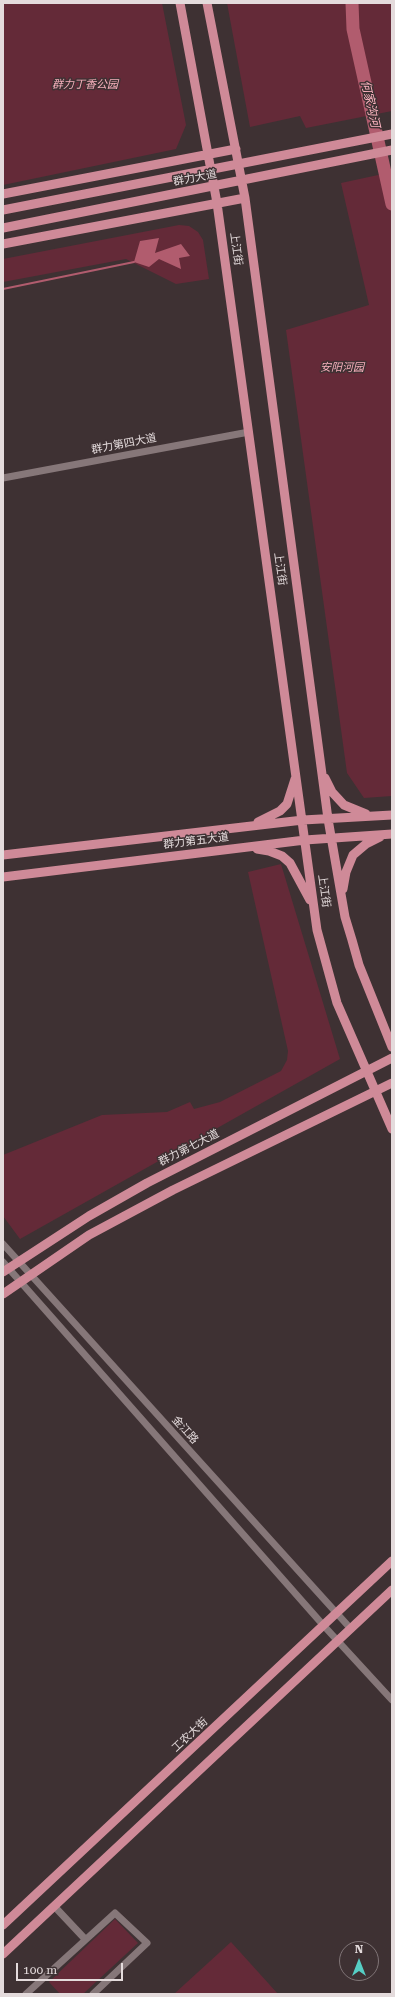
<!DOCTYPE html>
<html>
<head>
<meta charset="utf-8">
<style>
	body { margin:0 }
	#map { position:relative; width:395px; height:1997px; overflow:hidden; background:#3e3133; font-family:"Roboto Serif",serif }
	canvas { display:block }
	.frame { position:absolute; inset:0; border:4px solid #e4dbdc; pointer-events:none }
	.north { position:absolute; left:339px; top:1941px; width:40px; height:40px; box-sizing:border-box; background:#3e3133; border:1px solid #807577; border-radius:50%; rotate:0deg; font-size:11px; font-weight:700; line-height:16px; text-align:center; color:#e4dbdc }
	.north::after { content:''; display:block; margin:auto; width:14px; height:18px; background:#56cec4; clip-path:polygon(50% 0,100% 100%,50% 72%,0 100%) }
	.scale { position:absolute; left:16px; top:1963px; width:107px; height:18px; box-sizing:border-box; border:2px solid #e4dbdc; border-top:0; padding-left:5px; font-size:12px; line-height:14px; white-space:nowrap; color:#e4dbdc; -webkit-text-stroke:3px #3e3133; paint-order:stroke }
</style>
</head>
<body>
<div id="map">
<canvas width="395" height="1997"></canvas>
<div class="frame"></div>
<div class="north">N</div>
<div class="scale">100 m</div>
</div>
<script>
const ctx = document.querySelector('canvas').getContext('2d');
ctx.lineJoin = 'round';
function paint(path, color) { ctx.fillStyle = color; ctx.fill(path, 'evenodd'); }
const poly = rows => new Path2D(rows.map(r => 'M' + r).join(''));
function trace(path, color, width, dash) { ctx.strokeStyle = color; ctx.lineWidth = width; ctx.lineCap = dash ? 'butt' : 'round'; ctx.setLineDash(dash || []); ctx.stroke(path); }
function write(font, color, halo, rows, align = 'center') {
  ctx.font = font + ' "Roboto Serif","Noto Sans SC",serif'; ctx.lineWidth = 3; ctx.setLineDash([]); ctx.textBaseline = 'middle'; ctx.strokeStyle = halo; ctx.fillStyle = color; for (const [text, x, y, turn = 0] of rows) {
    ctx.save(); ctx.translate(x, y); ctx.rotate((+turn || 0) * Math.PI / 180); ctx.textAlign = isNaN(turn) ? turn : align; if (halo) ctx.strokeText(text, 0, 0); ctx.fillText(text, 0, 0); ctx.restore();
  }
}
paint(poly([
	[3,3,162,3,186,125,176,149,3,185],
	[227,3,392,3,392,111,306,128,300,116,250,127],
	[392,172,392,796,364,798,347,773,286,330,369,305,341,183],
	[179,225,189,226,198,232,203,240,209,279,176,284,126,259,3,282,3,259],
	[281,864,340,1059,20,1239,3,1216,3,1155,102,1115,167,1112,190,1102,194,1109,220,1102,281,1071,287,1060,288,1051,248,872],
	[115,1919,138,1943,83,1994,60,1994,49,1982],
	[231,1942,278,1994,174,1994]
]), '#642a38');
paint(poly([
	[159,238,155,253,181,244,190,256,179,258,181,269,159,259,149,267,134,262,140,241]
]), '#b15c6e');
trace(poly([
	[3,289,134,262]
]), '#b15c6e', 2);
trace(poly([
	[352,3,353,29,392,204]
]), '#b15c6e', 13);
trace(poly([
	[3,478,249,432],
	[3,1244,351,1629],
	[3,1262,324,1626,392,1700],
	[54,1906,85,1939],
	[26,1994,115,1913,147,1943,93,1994]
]), '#867779', 7);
trace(poly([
	[180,3,217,203,317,930,337,1003,392,1129],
	[207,3,245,198,328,819,345,917,352,940,359,965,392,1047],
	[3,194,236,149],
	[3,210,392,134],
	[3,228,392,150],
	[3,244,245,198],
	[325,778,332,792,344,805,366,814],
	[258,822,280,811,287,804,295,779],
	[257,849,269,851,282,856,290,863,310,900],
	[3,855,303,820,392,815],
	[3,877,305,840,392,834],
	[343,889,346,872,353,855,366,844,380,837],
	[3,1272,89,1216,147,1183,392,1058],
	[3,1294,89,1235,173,1190,392,1083],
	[3,1925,392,1561],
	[3,1954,392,1590]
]), '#cf8a98', 9);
write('italic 11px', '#f7b0bc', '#3e3133', [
	["群力丁香公园",85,85],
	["安阳河园",342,368]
]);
write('11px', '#e4dbdc', '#3e3133', [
	["群力大道",195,178,-11],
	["上江街",236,249,82],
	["群力第四大道",124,444,-11],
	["上江街",280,569,82],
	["群力第五大道",196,841,-7],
	["上江街",324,891,82],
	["群力第七大道",189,1148,-27],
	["金江路",185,1430,48],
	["工农大街",190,1735,-43]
]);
write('italic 12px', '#fdb5c1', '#3e3133', [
	["何家沟河",370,104,77]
]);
</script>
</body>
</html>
